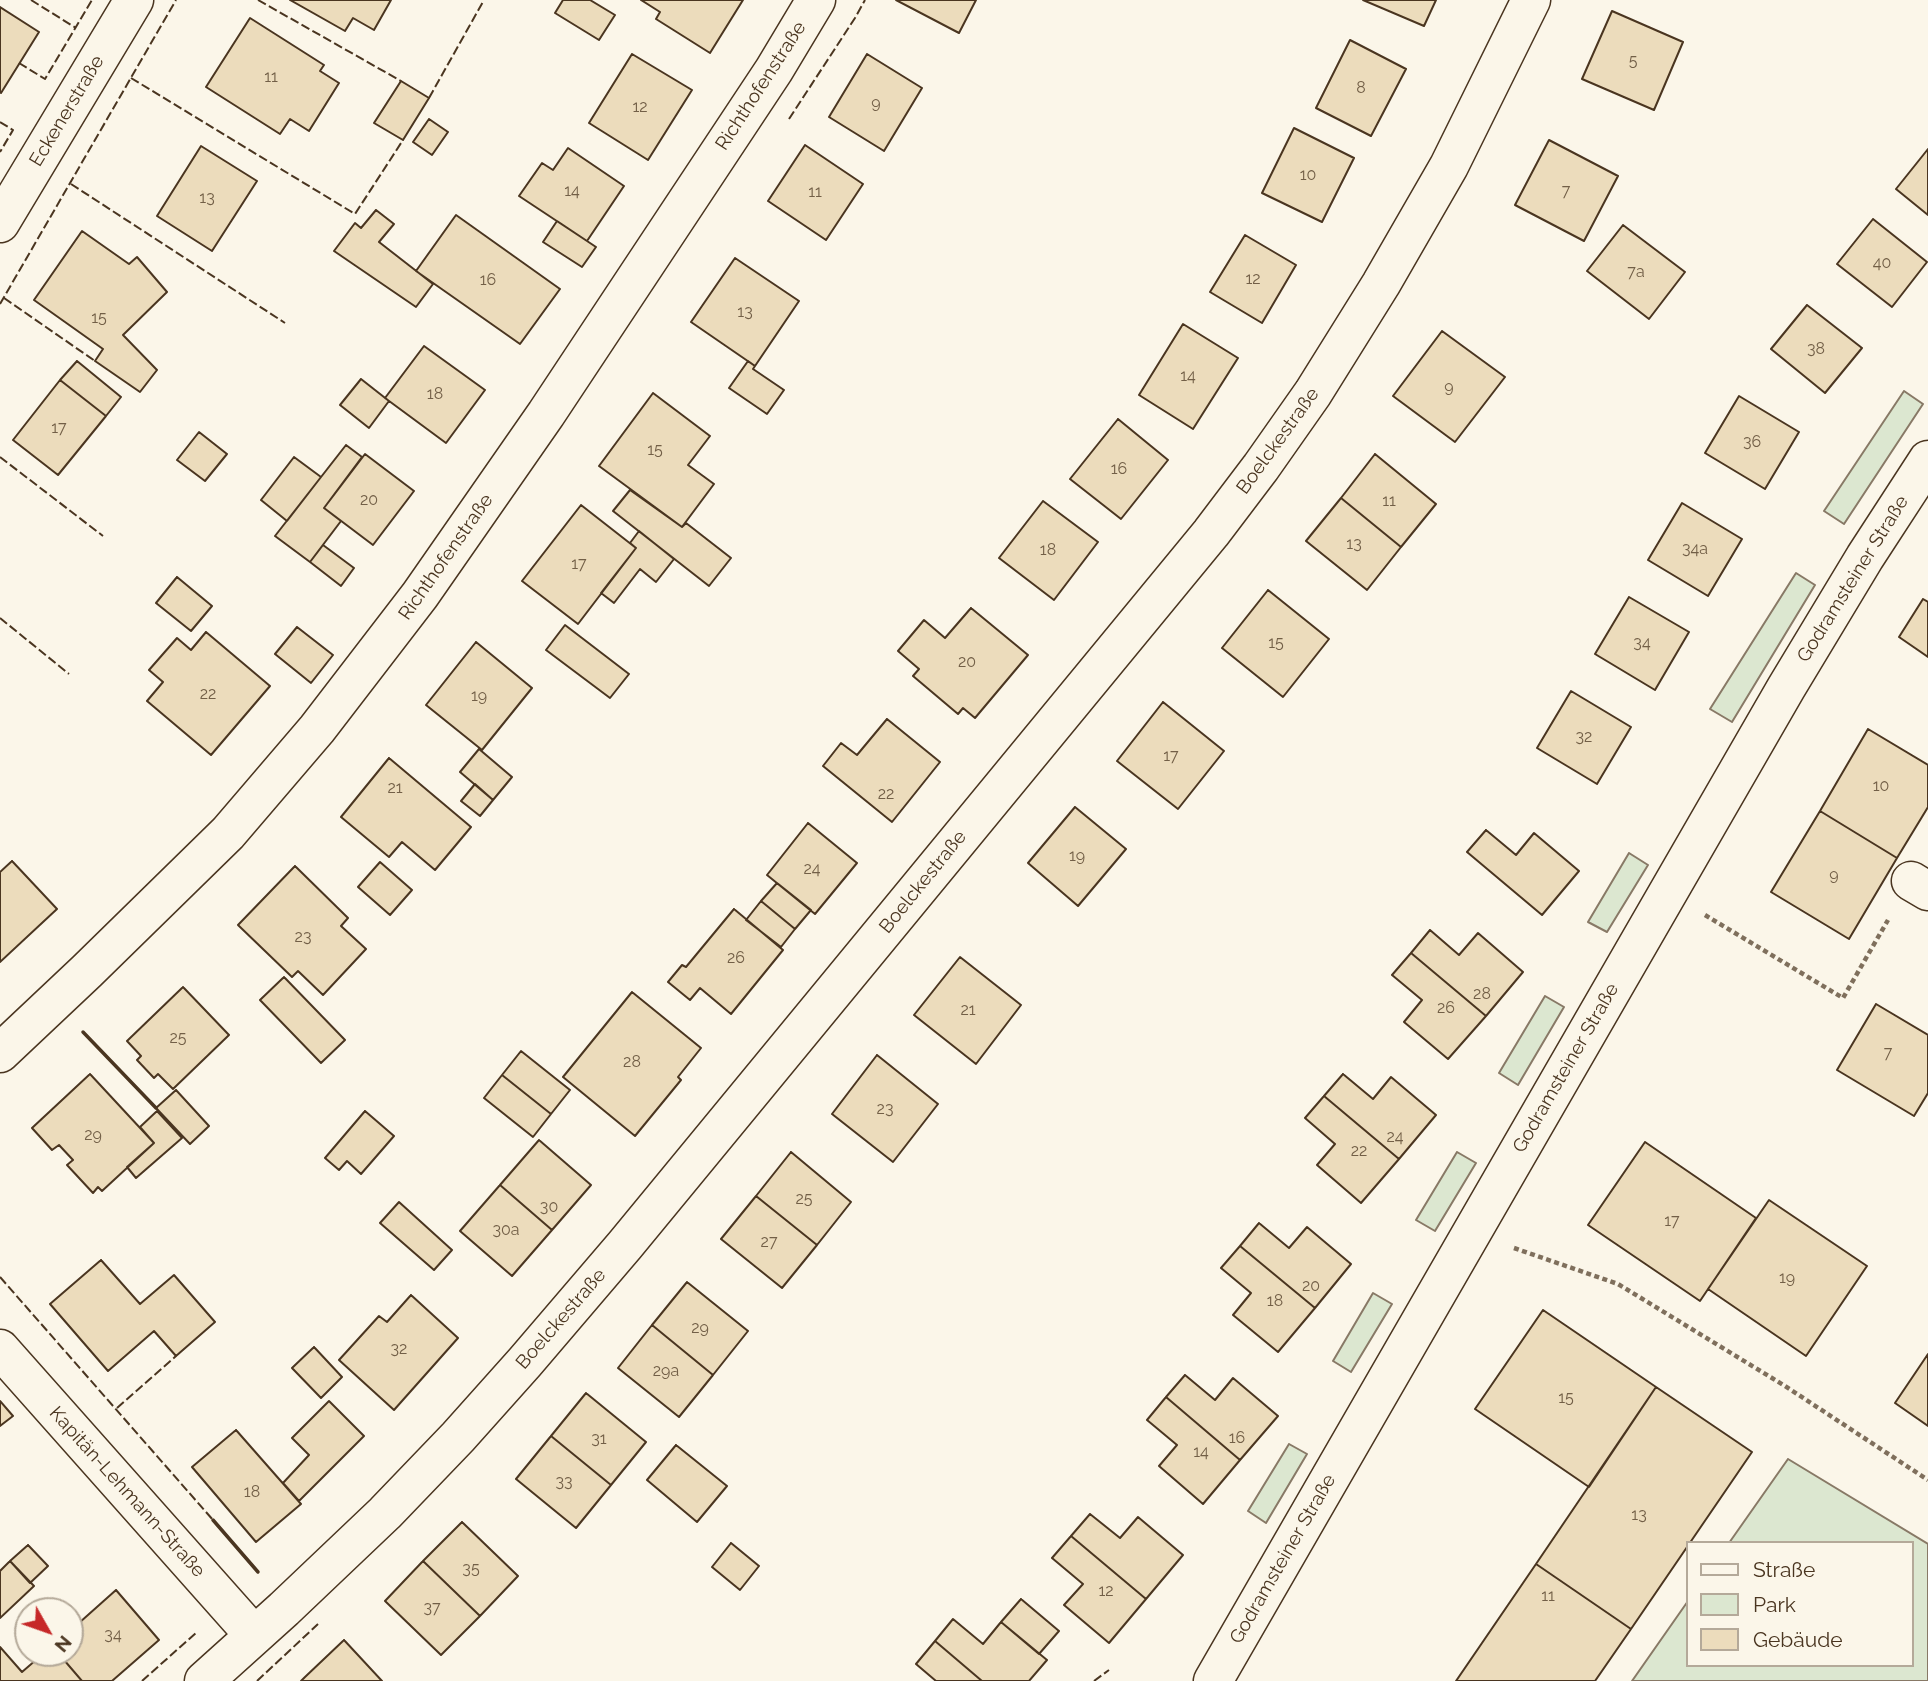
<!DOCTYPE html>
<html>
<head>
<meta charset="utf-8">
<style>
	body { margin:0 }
	#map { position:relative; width:1928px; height:1681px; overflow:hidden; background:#fbf6e9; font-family:Raleway,sans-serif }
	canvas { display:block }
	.legend { position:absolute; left:1686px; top:1541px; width:228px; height:126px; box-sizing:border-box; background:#fbf6e9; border:2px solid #b4a999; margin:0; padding:9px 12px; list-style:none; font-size:21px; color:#4a3520 }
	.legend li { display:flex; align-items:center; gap:14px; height:35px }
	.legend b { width:35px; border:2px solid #b4a999 }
	.north { position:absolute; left:14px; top:1597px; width:70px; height:70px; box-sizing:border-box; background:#fbf6e9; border:2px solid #b4a999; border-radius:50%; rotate:130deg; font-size:19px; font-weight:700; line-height:28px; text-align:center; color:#4a3520 }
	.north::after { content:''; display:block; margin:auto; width:24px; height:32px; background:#c62828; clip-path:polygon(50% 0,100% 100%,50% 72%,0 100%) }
</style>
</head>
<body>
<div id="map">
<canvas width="1928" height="1681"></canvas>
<ul class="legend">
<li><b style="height:9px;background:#fbf6e9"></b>Straße</li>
<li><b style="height:19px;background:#dce7d0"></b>Park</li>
<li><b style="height:19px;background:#ecdcbc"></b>Gebäude</li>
</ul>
<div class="north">N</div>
</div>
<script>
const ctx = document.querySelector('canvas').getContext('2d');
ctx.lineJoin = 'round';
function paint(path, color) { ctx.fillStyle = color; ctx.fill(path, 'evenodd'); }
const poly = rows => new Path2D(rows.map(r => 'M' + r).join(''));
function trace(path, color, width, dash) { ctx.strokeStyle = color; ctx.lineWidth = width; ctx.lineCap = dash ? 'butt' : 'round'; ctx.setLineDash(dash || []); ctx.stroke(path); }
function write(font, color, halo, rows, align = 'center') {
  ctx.font = font + ' Raleway,sans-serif'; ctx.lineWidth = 5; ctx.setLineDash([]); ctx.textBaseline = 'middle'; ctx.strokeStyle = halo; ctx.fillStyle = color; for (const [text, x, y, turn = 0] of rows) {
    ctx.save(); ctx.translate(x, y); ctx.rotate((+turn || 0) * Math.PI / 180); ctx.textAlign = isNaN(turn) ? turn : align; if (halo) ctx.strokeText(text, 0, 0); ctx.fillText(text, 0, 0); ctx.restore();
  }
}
const green = poly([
	[1904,391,1923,404,1844,524,1824,511,1904,391],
	[1796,573,1815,585,1732,722,1710,709,1796,573],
	[1629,853,1648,865,1607,932,1588,922,1629,853],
	[1545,996,1564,1007,1518,1085,1499,1073,1545,996],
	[1457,1152,1476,1163,1435,1231,1416,1220,1457,1152],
	[1373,1293,1392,1304,1351,1372,1333,1361,1373,1293],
	[1289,1444,1307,1454,1266,1523,1248,1511,1289,1444],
	[1788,1459,1928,1544,1928,1681,1632,1681,1688,1601,1688,1665,1912,1665,1912,1543,1729,1543,1788,1459]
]);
paint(green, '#dce7d0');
trace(green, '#887966', 2);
const building = poly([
	[290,0,391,0,374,30,353,18,345,31,290,0],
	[563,0,590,0,615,15,599,40,555,13,563,0],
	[641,0,743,0,710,53,656,19,660,12,641,0],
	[896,0,976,0,959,33,896,0],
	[1363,0,1436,0,1424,26,1363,0],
	[0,7,39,32,1,93,0,92,0,7],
	[1612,11,1683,42,1654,110,1582,79,1612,11],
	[250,18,324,65,320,71,339,83,309,131,290,119,280,134,206,87,250,18],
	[1350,40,1406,69,1371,136,1316,108,1350,40],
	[632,54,692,90,648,160,589,123,632,54],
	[867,54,922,88,884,151,829,117,867,54],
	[401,81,429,98,403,140,374,123,401,81],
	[429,119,448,132,432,155,413,142,429,119],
	[1294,128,1354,158,1322,222,1262,193,1294,128],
	[1549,140,1618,176,1584,241,1515,205,1549,140],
	[805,145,863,184,826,240,768,201,805,145],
	[201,146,257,181,212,251,157,216,201,146],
	[568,148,624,186,587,241,519,196,542,163,553,170,568,148],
	[1928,149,1928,215,1896,189,1928,149],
	[376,210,394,224,379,242,433,284,416,307,334,251,355,223,361,228,376,210],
	[456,215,560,289,520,344,416,271,456,215],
	[1873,219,1927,262,1892,307,1837,264,1873,219],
	[557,221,596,247,582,267,543,242,557,221],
	[1623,225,1685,272,1649,319,1587,271,1623,225],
	[82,231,129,264,137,257,167,292,123,335,157,370,140,392,95,361,103,349,34,300,82,231],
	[1245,235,1296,265,1262,323,1210,292,1245,235],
	[735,258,799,301,755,366,691,322,735,258],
	[1807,305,1862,348,1825,393,1771,349,1807,305],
	[1183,324,1238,358,1193,429,1139,395,1183,324],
	[1442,331,1505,377,1455,442,1393,396,1442,331],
	[424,346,485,390,446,443,385,398,424,346],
	[77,361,121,397,106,416,60,380,77,361],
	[748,361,755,366,753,369,784,390,767,414,729,388,748,361],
	[361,379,389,401,369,428,340,405,361,379],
	[60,380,106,416,58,475,13,440,60,380],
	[653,393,710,436,688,465,714,484,682,527,599,466,653,393],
	[1739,396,1799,432,1765,489,1705,453,1739,396],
	[1118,419,1168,460,1121,519,1070,479,1118,419],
	[199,432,227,454,205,481,177,460,199,432],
	[346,445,362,457,324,508,341,521,310,562,275,536,346,445],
	[365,454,414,491,373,545,324,508,365,454],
	[1375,454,1436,504,1401,547,1341,498,1375,454],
	[294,457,321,477,287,521,261,500,294,457],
	[630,490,682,527,686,523,731,558,709,586,613,511,630,490],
	[1341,498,1401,547,1367,590,1306,541,1341,498],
	[1043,501,1098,542,1054,600,999,558,1043,501],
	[1682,503,1742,539,1708,596,1648,560,1682,503],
	[581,505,636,548,578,624,522,581,581,505],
	[639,531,674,559,656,582,640,569,614,603,601,593,636,548,630,543,639,531],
	[323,545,354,568,341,586,310,562,323,545],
	[177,577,212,606,191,631,156,603,177,577],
	[1268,590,1329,639,1283,697,1222,648,1268,590],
	[1629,597,1689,632,1655,690,1595,654,1629,597],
	[1923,599,1928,602,1928,657,1899,637,1923,599],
	[971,608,1028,655,975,718,963,708,958,714,913,676,919,669,898,651,924,620,945,638,971,608],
	[565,625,629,674,610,698,546,650,565,625],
	[297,627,333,655,311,683,275,654,297,627],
	[206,632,270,686,211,755,147,701,163,682,149,670,177,638,191,650,206,632],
	[476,642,532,688,482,750,426,705,476,642],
	[1571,691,1631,727,1597,784,1537,748,1571,691],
	[1163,702,1224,751,1178,809,1117,761,1163,702],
	[887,719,940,762,892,822,823,766,841,743,857,755,887,719],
	[1868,729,1928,765,1928,807,1897,858,1820,811,1868,729],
	[479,749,512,777,493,800,460,772,479,749],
	[389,758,471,827,435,870,402,842,389,857,341,817,389,758],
	[475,784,493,800,480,816,461,801,475,784],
	[1075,807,1126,849,1078,906,1028,863,1075,807],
	[1820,811,1897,858,1849,939,1771,892,1820,811],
	[808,823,857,863,815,914,767,875,808,823],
	[1486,830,1516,855,1534,833,1579,871,1542,915,1467,852,1486,830],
	[12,861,57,909,0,962,0,872,12,861],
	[380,862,412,890,390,915,358,887,380,862],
	[295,866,348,918,341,926,366,949,323,995,298,971,292,977,238,925,295,866],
	[777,883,811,910,795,929,761,901,777,883],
	[761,901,795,929,781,947,746,920,761,901],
	[734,909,783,950,731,1014,700,988,690,1000,668,982,682,965,686,967,734,909],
	[1430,930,1459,955,1478,933,1523,972,1486,1016,1411,953,1430,930],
	[1411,953,1486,1016,1448,1059,1404,1022,1422,1000,1392,975,1411,953],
	[960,957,1021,1005,976,1064,914,1015,960,957],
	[284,977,345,1040,321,1063,260,1000,284,977],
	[183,987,229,1035,173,1089,158,1074,154,1078,137,1060,141,1056,127,1041,183,987],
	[632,992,701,1048,678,1077,681,1080,635,1136,563,1077,632,992],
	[1876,1004,1928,1035,1928,1093,1914,1116,1837,1070,1876,1004],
	[521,1051,570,1090,551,1114,502,1075,521,1051],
	[877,1055,938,1104,893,1162,832,1114,877,1055],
	[90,1074,154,1143,102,1191,98,1187,93,1193,67,1165,73,1160,59,1145,52,1150,32,1128,90,1074],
	[1343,1074,1373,1099,1391,1077,1436,1115,1399,1159,1324,1096,1343,1074],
	[502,1075,551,1114,533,1137,484,1098,502,1075],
	[176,1090,209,1126,190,1144,156,1108,176,1090],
	[1324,1096,1399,1159,1361,1203,1317,1165,1335,1144,1305,1118,1324,1096],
	[157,1111,182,1138,136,1178,127,1167,154,1143,140,1127,157,1111],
	[365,1111,394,1136,361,1174,347,1161,339,1170,325,1158,365,1111],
	[539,1140,591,1185,552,1230,500,1185,539,1140],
	[1645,1142,1756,1218,1700,1301,1588,1225,1645,1142],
	[791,1152,851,1202,817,1245,756,1196,791,1152],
	[500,1185,552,1230,512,1276,460,1231,500,1185],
	[756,1196,817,1245,782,1288,721,1239,756,1196],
	[1769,1200,1867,1266,1806,1356,1708,1289,1769,1200],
	[399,1202,452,1250,434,1270,380,1223,399,1202],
	[1259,1223,1289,1248,1307,1227,1351,1264,1315,1308,1240,1246,1259,1223],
	[1240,1246,1315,1308,1278,1352,1233,1315,1251,1293,1221,1268,1240,1246],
	[101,1260,140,1304,174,1275,215,1322,176,1356,154,1331,108,1371,50,1304,101,1260],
	[687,1282,748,1331,713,1375,652,1325,687,1282],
	[411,1295,458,1338,394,1410,339,1360,379,1316,387,1322,411,1295],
	[1543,1310,1656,1387,1589,1487,1475,1409,1543,1310],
	[652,1325,713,1375,679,1417,618,1368,652,1325],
	[314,1347,342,1377,321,1398,292,1368,314,1347],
	[1928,1354,1928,1426,1895,1403,1928,1354],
	[1185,1375,1215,1400,1233,1378,1278,1416,1240,1460,1166,1397,1185,1375],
	[1656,1387,1752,1452,1631,1629,1536,1564,1656,1387],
	[586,1393,646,1442,611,1485,551,1436,586,1393],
	[1166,1397,1240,1460,1203,1504,1159,1466,1177,1445,1147,1420,1166,1397],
	[0,1401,13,1416,0,1426,0,1401],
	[329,1401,364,1436,299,1501,283,1483,309,1455,292,1438,329,1401],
	[236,1430,301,1504,256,1542,192,1467,236,1430],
	[551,1436,611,1485,576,1528,516,1479,551,1436],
	[676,1445,727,1486,697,1522,647,1480,676,1445],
	[1090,1514,1120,1538,1138,1517,1183,1555,1146,1599,1071,1536,1090,1514],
	[462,1522,518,1576,480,1616,423,1561,462,1522],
	[1071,1536,1146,1599,1109,1643,1064,1605,1083,1584,1052,1558,1071,1536],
	[731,1543,759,1566,740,1590,712,1567,731,1543],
	[28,1545,48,1566,30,1583,10,1561,28,1545],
	[10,1561,34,1586,0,1618,0,1571,10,1561],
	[423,1561,480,1616,441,1655,385,1601,423,1561],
	[1536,1564,1631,1629,1595,1681,1456,1681,1536,1564],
	[116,1590,159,1640,112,1681,82,1681,58,1653,70,1653,70,1631,116,1590],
	[1021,1599,1059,1631,1039,1654,1001,1622,1021,1599],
	[953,1619,983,1644,1001,1622,1047,1660,1029,1681,982,1681,935,1641,953,1619],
	[344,1640,382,1681,301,1681,305,1677,344,1640],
	[935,1641,982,1681,936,1681,916,1664,935,1641],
	[0,1647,22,1672,44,1653,58,1653,82,1681,0,1681,0,1647]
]);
paint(building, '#ecdcbc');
trace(building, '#4a3520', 2);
const minor = poly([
	[0,223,134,0],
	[1911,881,1928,891],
	[0,1053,87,971,228,833,317,729,420,595,546,414,774,70,816,0],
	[0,1349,254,1635],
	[204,1681,284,1609,385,1513,458,1437,525,1362,625,1245,1211,533,1261,467,1313,393,1381,284,1449,166,1531,0],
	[1213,1681,1786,688,1865,557,1928,460]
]);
trace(minor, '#4a3520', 41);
trace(poly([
	[1705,915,1843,998,1888,920],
	[1514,1248,1618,1284,1785,1386,1928,1480]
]), '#7f6f5c', 4.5, [5, 3.5]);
trace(minor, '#fbf6e9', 38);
trace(poly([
	[31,0,76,28],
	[258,0,401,81],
	[19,63,45,79,92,0],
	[131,78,355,214,403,140],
	[429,98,484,0],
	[789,119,855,18,865,0],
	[0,122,13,130,0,152],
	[71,184,285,323],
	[4,298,95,361],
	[0,304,176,0],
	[0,457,103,536],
	[0,618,69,674],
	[0,1277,213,1520],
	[117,1408,176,1356],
	[142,1681,197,1632],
	[257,1681,318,1624],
	[1094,1681,1109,1670]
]), '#4a3520', 2, [9, 3.5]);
trace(poly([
	[83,1032,156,1108],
	[213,1520,258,1572]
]), '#4a3520', 3.5);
write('16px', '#725f47', null, [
	["5",1633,61],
	["11",271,77],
	["8",1361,88],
	["9",876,103],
	["12",640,107],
	["10",1308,175],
	["14",572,191],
	["7",1566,191],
	["11",815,192],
	["13",207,198],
	["40",1882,263],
	["7a",1636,272],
	["12",1253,279],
	["16",488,280],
	["13",745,312],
	["15",99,318],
	["38",1816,349],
	["14",1188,376],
	["9",1449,387],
	["18",435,394],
	["17",59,428],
	["36",1752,442],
	["15",655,450],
	["16",1119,469],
	["20",369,500],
	["11",1389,501],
	["13",1354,544],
	["34a",1695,549],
	["18",1048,550],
	["17",579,564],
	["15",1276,643],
	["34",1642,643],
	["20",967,662],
	["22",208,694],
	["19",479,696],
	["32",1584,737],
	["17",1171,756],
	["10",1881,786],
	["21",395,788],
	["22",886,794],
	["19",1077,856],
	["24",812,869],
	["9",1834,875],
	["23",303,937],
	["26",736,958],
	["28",1482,994],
	["26",1446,1008],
	["21",968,1010],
	["25",178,1038],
	["7",1888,1053],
	["28",632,1062],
	["23",885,1109],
	["29",93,1135],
	["24",1395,1137],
	["22",1359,1151],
	["25",804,1199],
	["30",549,1207],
	["17",1672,1221],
	["30a",506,1230],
	["27",769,1242],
	["19",1787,1278],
	["20",1311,1286],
	["18",1275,1301],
	["29",700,1328],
	["32",399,1349],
	["29a",666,1371],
	["15",1566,1398],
	["16",1237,1438],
	["31",599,1439],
	["14",1201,1452],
	["33",564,1482],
	["18",252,1492],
	["13",1639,1515],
	["35",471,1569],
	["12",1106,1591],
	["11",1548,1596],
	["37",432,1608],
	["34",113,1635]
]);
write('19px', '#4a3520', '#fbf6e9', [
	["Richthofenstraße",761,86,-57],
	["Eckenerstraße",67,111,-59],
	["Boelckestraße",1278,441,-54],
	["Richthofenstraße",446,557,-55],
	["Godramsteiner Straße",1853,579,-58],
	["Boelckestraße",923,882,-51],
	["Godramsteiner Straße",1566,1068,-60],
	["Boelckestraße",561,1319,-49],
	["Kapitän-Lehmann-Straße",127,1492,48],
	["Godramsteiner Straße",1283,1559,-60]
]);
</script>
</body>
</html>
